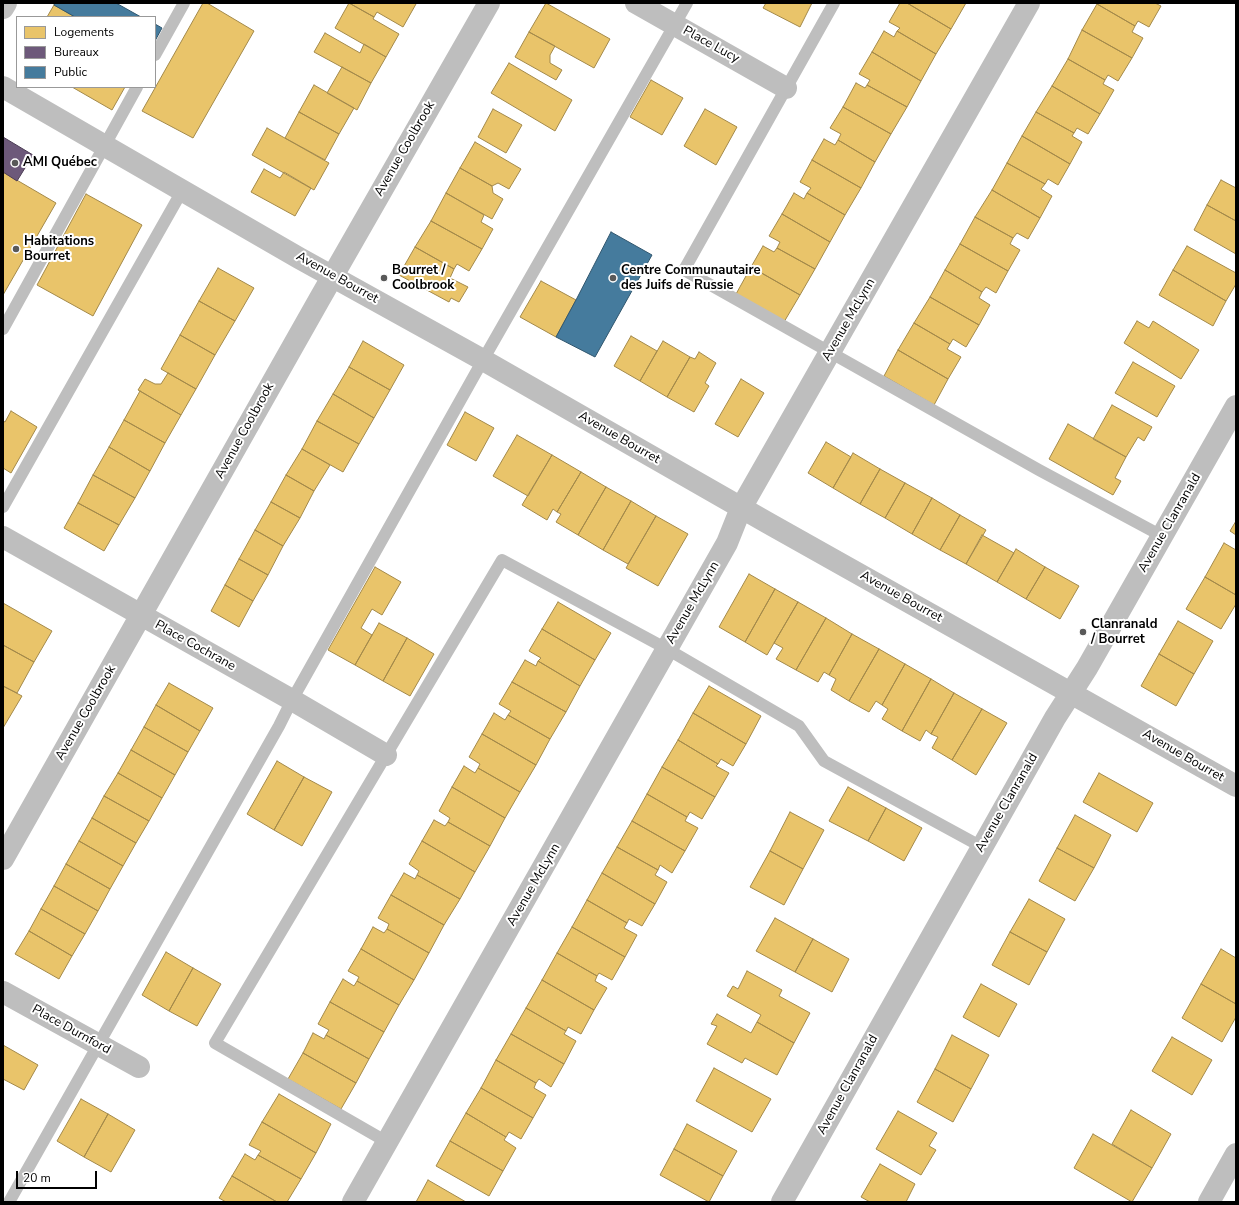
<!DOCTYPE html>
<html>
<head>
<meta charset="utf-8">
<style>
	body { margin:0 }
	#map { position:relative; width:1239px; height:1205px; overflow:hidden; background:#fff; font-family:"Nunito Sans",sans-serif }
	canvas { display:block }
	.frame { position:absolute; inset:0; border:4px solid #000; pointer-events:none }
	.legend { position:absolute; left:16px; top:16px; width:140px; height:72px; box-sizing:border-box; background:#fff; border:1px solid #999; margin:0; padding:5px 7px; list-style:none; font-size:12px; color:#000 }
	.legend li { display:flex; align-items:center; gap:8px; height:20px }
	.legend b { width:20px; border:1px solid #999 }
	.scale { position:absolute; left:16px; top:1171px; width:81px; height:18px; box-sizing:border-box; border:2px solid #000; border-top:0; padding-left:5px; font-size:12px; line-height:14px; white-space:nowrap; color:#000; -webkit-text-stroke:3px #fff; paint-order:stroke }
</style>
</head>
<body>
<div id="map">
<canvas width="1239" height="1205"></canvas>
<div class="frame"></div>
<ul class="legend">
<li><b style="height:11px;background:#e9c46a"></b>Logements</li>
<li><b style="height:11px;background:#6d597a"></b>Bureaux</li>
<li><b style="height:11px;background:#457b9d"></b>Public</li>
</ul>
<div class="scale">20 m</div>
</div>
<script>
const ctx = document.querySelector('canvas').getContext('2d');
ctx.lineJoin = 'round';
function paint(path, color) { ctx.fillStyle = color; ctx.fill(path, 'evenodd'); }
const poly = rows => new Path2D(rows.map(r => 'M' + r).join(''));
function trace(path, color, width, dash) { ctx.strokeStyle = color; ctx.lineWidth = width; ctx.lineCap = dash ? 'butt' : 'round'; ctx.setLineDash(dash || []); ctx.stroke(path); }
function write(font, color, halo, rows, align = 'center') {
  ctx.font = font + ' "Nunito Sans",sans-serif'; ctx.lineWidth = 4; ctx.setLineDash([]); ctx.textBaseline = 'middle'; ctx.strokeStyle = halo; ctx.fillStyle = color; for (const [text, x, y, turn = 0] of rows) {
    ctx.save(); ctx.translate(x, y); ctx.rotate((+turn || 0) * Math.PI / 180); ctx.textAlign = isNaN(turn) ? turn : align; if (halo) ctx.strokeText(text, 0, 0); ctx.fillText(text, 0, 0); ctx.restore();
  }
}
const homes = poly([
	[203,3,207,3,254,31,193,138,142,111,203,3],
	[349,3,414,3,416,4,403,27,377,12,374,17,349,3],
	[349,3,374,17,373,19,399,34,386,57,335,28,349,3],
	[546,3,610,39,594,68,529,32,546,3],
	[766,3,812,3,800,27,763,8,766,3],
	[900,3,907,3,951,29,936,54,897,31,900,28,889,22,900,3],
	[907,3,966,3,951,29,907,3],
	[1097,3,1155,3,1161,6,1149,27,1138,21,1135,26,1097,4,1097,3],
	[1097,4,1135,26,1132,32,1143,38,1132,58,1082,30,1097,4],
	[54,5,75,17,47,17,54,5],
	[1082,30,1132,58,1118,81,1108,75,1105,80,1068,59,1082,30],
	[884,31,894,37,897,31,936,54,921,81,872,52,884,31],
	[529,32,555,46,550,55,550,63,562,70,556,80,515,57,529,32],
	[325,33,360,53,364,44,386,57,371,83,314,52,325,33],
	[872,52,921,81,907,107,867,85,870,80,859,74,872,52],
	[1068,59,1105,80,1103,84,1114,90,1100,114,1052,86,1068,59],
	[509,63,572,100,555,131,491,93,509,63],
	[342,67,371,83,357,110,327,93,342,67],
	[651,80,683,98,662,135,630,117,651,80],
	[856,83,865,88,867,85,907,107,891,134,843,107,856,83],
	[314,85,354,108,339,134,299,112,314,85],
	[1052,86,1100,114,1088,134,1077,128,1074,133,1036,112,1052,86],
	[72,87,125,87,112,110,72,87],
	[843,107,891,134,875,162,838,140,841,134,830,128,843,107],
	[493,109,522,125,506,153,478,137,493,109],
	[705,109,737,127,716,165,684,146,705,109],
	[299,112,339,134,325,160,285,138,299,112],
	[1036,112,1074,133,1072,136,1082,142,1070,164,1022,136,1036,112],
	[267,128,329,163,314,190,252,155,267,128],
	[1022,136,1070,164,1058,185,1048,179,1045,184,1007,163,1022,136],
	[824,139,835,145,838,140,875,162,861,188,812,160,824,139],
	[475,142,521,169,509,189,498,183,492,186,460,168,475,142],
	[812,160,861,188,845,215,807,193,811,188,800,182,812,160],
	[1007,163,1045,184,1041,189,1052,196,1040,218,992,190,1007,163],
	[460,168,492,186,493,193,503,199,492,219,446,193,460,168],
	[264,169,280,178,284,172,311,188,295,216,251,192,264,169],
	[3,172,56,203,3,295,3,172],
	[1221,180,1236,188,1236,221,1207,205,1221,180],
	[992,190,1040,218,1028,239,1017,233,1013,238,975,217,992,190],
	[446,193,484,215,481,222,493,229,482,249,431,221,446,193],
	[794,193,804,199,807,193,845,215,830,242,782,214,794,193],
	[86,194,142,225,93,316,37,285,86,194],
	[1207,205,1236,221,1236,254,1194,230,1207,205],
	[782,214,830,242,815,269,777,248,780,242,769,236,782,214],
	[975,217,1013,238,1010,244,1020,250,1008,271,960,244,975,217],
	[431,221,482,249,469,271,457,264,454,269,415,247,431,221],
	[960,244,1008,271,996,293,986,287,982,292,945,270,960,244],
	[763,246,774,252,777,248,815,269,800,295,751,267,763,246],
	[1187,246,1236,273,1236,284,1226,301,1173,270,1187,246],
	[415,247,454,269,450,278,468,287,459,302,451,298,449,302,399,275,415,247],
	[751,267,800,295,784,322,736,294,751,267],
	[218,268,254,288,235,321,199,301,218,268],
	[945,270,982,292,979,298,990,305,979,325,930,297,945,270],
	[1173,270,1226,301,1213,326,1159,295,1173,270],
	[541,281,576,300,556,337,520,317,541,281],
	[930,297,979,325,966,347,953,339,950,344,914,323,930,297],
	[199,301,235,321,215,355,180,335,199,301],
	[1137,321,1149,328,1153,321,1199,350,1181,379,1124,343,1137,321],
	[914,323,950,344,947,349,961,357,948,379,898,350,914,323],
	[180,335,215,355,196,389,161,369,180,335],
	[631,336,657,351,640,381,614,366,631,336],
	[363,341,404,365,390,390,349,367,363,341],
	[663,341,690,357,667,397,640,381,663,341],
	[898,350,948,379,934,405,884,376,898,350],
	[699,352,716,363,705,383,709,386,694,412,667,397,690,357,695,359,699,352],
	[1133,362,1175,386,1157,417,1115,393,1133,362],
	[349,367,390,390,374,418,333,394,349,367],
	[168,373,196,389,181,415,138,390,145,379,155,384,161,384,168,373],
	[741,379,764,393,738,437,715,424,741,379],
	[140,391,181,415,165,443,124,420,140,391],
	[333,394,374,418,359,444,317,421,333,394],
	[1112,405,1152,427,1144,441,1138,437,1126,457,1093,439,1112,405],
	[11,411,37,427,11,473,3,468,3,421,5,422,11,411],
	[465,412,494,428,476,461,447,445,465,412],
	[124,420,165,443,150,471,109,447,124,420],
	[317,421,359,444,343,472,302,449,317,421],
	[1068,424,1126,457,1115,478,1121,481,1113,495,1049,459,1068,424],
	[517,435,552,455,528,496,493,476,517,435],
	[826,442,851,457,833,488,808,473,826,442],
	[109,447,150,471,135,498,93,475,109,447],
	[302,449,330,465,314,491,286,475,302,449],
	[853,453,880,469,860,504,833,488,853,453],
	[552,455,581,472,557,512,553,509,547,520,522,505,552,455],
	[880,469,905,483,885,518,860,504,880,469],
	[581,472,606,487,578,535,556,522,561,514,557,512,581,472],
	[93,475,135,498,119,525,78,503,93,475],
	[286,475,314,491,300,518,271,502,286,475],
	[905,483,932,498,912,534,885,518,905,483],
	[606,487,631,501,603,550,578,535,606,487],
	[932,498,960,515,940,550,912,534,932,498],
	[631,501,656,516,628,564,603,550,631,501],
	[271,502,300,518,283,546,255,530,271,502],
	[78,503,119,525,104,551,64,528,78,503],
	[960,515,986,530,966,564,940,550,960,515],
	[656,516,688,534,658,586,626,568,656,516],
	[1236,521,1236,535,1230,531,1236,521],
	[255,530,283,546,268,575,239,559,255,530],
	[982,535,1014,553,997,582,966,564,982,535],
	[1224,543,1236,550,1236,595,1205,577,1224,543],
	[1016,549,1045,567,1026,599,997,582,1016,549],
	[239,559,268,575,253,601,225,585,239,559],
	[375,567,401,582,382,615,372,609,361,628,372,635,355,665,328,650,375,567],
	[1045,567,1079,586,1060,619,1026,599,1045,567],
	[749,574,775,589,745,642,719,627,749,574],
	[1205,577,1236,595,1236,604,1221,629,1186,609,1205,577],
	[225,585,253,601,239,627,211,611,225,585],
	[775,589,798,602,767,655,745,642,775,589],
	[558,602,611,633,595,660,542,629,558,602],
	[798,602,826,618,796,670,776,659,783,648,774,643,798,602],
	[3,603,52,631,34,662,3,645,3,603],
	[826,618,852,634,829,675,824,672,818,682,796,670,826,618],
	[1178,621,1213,641,1194,674,1159,654,1178,621],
	[379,623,407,638,383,681,355,665,379,623],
	[542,629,595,660,580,686,538,661,541,658,529,651,542,629],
	[852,634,879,649,849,701,831,690,836,679,829,675,852,634],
	[407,638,434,654,410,696,383,681,407,638],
	[3,645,34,662,17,693,3,686,3,645],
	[879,649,905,664,882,705,876,701,869,712,849,701,879,649],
	[1159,654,1194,674,1176,706,1141,686,1159,654],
	[525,660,536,666,538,661,580,686,566,712,512,682,525,660],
	[905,664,931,679,902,731,882,719,888,709,882,705,905,664],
	[931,679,954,693,931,734,926,730,920,741,902,731,931,679],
	[512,682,566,712,550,739,508,715,511,711,499,704,512,682],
	[169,683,213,708,200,731,156,705,169,683],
	[3,686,22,696,3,728,3,686],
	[709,686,761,716,746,744,693,713,709,686],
	[954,693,982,709,952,760,932,748,938,737,931,734,954,693],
	[156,705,200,731,188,752,144,727,156,705],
	[982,709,1007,723,976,775,952,760,982,709],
	[494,713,505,720,508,715,550,739,536,765,482,734,494,713],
	[693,713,746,744,733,766,721,759,718,764,678,740,693,713],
	[144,727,188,752,175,775,131,750,144,727],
	[482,734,536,765,520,792,478,768,480,764,469,757,482,734],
	[678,740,718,764,716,766,729,773,715,797,662,767,678,740],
	[131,750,175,775,162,798,118,773,131,750],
	[277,761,304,777,274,830,247,814,277,761],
	[464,766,475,773,478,768,520,792,505,818,452,787,464,766],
	[662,767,715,797,702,819,690,812,687,817,647,794,662,767],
	[118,773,162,798,149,821,104,796,118,773],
	[1099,773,1153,803,1137,832,1083,802,1099,773],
	[304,777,332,792,302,846,274,830,304,777],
	[452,787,505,818,490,846,448,822,450,818,439,811,452,787],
	[848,787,886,808,868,841,829,821,848,787],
	[647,794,687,817,685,821,698,828,685,851,632,821,647,794],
	[104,796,149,821,136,843,92,818,104,796],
	[886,808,922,828,904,861,868,841,886,808],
	[790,812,824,830,803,869,770,851,790,812],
	[1075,815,1111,835,1094,868,1057,848,1075,815],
	[92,818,136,843,123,866,79,841,92,818],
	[434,820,445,826,448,822,490,846,475,872,422,841,434,820],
	[632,821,685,851,672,873,660,865,658,870,617,847,632,821],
	[79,841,123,866,110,889,66,864,79,841],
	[422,841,475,872,460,899,417,875,419,871,409,864,422,841],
	[617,847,658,870,655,875,667,882,655,904,602,873,617,847],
	[1057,848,1094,868,1075,901,1039,881,1057,848],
	[770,851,803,869,784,905,750,887,770,851],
	[66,864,110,889,98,911,54,886,66,864],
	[404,873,415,879,417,875,460,899,444,925,391,895,404,873],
	[602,873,655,904,642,926,629,919,627,923,587,900,602,873],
	[54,886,98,911,85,934,41,909,54,886],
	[391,895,444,925,429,953,387,929,389,924,378,918,391,895],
	[1029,899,1065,919,1047,952,1010,932,1029,899],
	[587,900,627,923,624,928,637,935,625,957,572,927,587,900],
	[41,909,85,934,72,956,29,931,41,909],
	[775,918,813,939,795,972,756,951,775,918],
	[373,927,384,933,387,929,429,953,414,980,361,949,373,927],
	[572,927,625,957,612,980,599,973,597,976,557,953,572,927],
	[29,931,72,956,59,979,15,954,29,931],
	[1010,932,1047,952,1029,985,992,965,1010,932],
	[813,939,849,959,832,992,795,972,813,939],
	[361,949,414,980,399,1005,357,981,359,977,348,971,361,949],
	[1221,949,1236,958,1236,1004,1201,984,1221,949],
	[166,952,193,968,169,1011,142,995,166,952],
	[557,953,597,976,595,981,607,988,594,1010,542,980,557,953],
	[193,968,221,984,197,1026,169,1011,193,968],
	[747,971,782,990,779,996,810,1013,794,1043,757,1022,761,1015,727,996,733,986,738,989,747,971],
	[343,979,354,986,357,981,399,1005,384,1032,330,1002,343,979],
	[542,980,594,1010,581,1034,568,1027,566,1031,526,1008,542,980],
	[981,984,1017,1004,999,1037,963,1017,981,984],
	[1201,984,1236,1004,1236,1017,1222,1042,1182,1018,1201,984],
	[330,1002,384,1032,369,1059,326,1035,329,1030,318,1024,330,1002],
	[526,1008,566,1031,564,1034,576,1041,564,1064,511,1034,526,1008],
	[717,1014,751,1033,757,1022,794,1043,777,1075,745,1058,742,1063,707,1044,717,1026,711,1024,717,1014],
	[313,1033,324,1039,326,1035,369,1059,356,1083,303,1053,313,1033],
	[511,1034,564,1064,551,1087,539,1079,536,1083,496,1060,511,1034],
	[952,1035,989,1055,971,1089,935,1069,952,1035],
	[1172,1037,1212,1060,1192,1095,1152,1071,1172,1037],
	[3,1045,38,1065,24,1090,3,1079,3,1045],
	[303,1053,356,1083,341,1109,288,1079,303,1053],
	[496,1060,536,1083,534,1088,546,1095,533,1118,481,1088,496,1060],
	[714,1068,771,1099,752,1132,696,1101,714,1068],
	[935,1069,971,1089,953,1122,917,1102,935,1069],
	[481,1088,533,1118,521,1139,509,1132,506,1137,466,1113,481,1088],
	[279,1094,331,1124,316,1153,262,1122,279,1094],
	[81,1099,108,1114,84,1157,57,1141,81,1099],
	[1131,1110,1171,1134,1152,1168,1112,1144,1131,1110],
	[898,1111,937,1133,929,1146,936,1150,921,1175,876,1149,898,1111],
	[466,1113,506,1137,504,1140,516,1148,503,1171,450,1141,466,1113],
	[108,1114,135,1130,111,1172,84,1157,108,1114],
	[262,1122,316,1153,301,1179,258,1155,261,1151,249,1145,262,1122],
	[687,1124,737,1151,723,1176,674,1149,687,1124],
	[1093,1134,1152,1168,1132,1202,1074,1168,1093,1134],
	[450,1141,503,1171,489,1196,436,1166,450,1141],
	[674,1149,723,1176,709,1202,660,1175,674,1149],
	[245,1154,255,1160,258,1155,301,1179,287,1202,277,1202,232,1176,245,1154],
	[880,1164,915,1184,906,1202,870,1202,861,1197,880,1164],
	[232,1176,277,1202,226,1202,219,1198,232,1176],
	[428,1180,466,1202,416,1202,428,1180]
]);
paint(homes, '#e9c46a');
trace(homes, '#a3894a', 1);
const offices = poly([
	[3,137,33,155,17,181,3,172,3,137]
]);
paint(offices, '#6d597a');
trace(offices, '#4c3e55', 1);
const public = poly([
	[55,3,116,3,141,17,75,17,54,5,55,3],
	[155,24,162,28,155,41,155,24],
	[611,232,652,255,595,357,556,337,576,300,611,232]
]);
paint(public, '#457b9d');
trace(public, '#30566e', 1);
trace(poly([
	[834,3,684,270,1039,470,1162,536],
	[155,55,184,3],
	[3,329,137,87],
	[3,507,182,191],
	[387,1142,215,1043,502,560,667,649,799,726,824,761,982,847],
	[9,1202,279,726,292,700,483,360,687,3]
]), '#bebebe', 12);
trace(poly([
	[636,3,786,88],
	[3,87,299,258,483,360,768,523,1236,786],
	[3,537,292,700,386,755],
	[3,859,319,300,489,3],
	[3,992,139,1067],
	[353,1202,727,543,741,508,1029,3],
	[782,1202,1055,718,1087,668,1236,406],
	[1209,1202,1236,1154]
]), '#bebebe', 22);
trace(poly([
	[3,8,6,3]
]), '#c1c1c1', 22);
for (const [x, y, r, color] of [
	[15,163,4,"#595959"],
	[16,249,4,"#595959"],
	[384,278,4,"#595959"],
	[613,278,4,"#595959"],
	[1083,632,4,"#595959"]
]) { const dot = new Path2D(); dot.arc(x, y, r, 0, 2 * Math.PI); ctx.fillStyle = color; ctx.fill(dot); trace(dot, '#fff', 1.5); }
write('13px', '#000', '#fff', [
	["Place Lucy",711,45,29],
	["Avenue Coolbrook",405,149,-60],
	["Avenue Bourret",337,278,29],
	["Avenue McLynn",849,320,-60],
	["Avenue Coolbrook",245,431,-61],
	["Avenue Bourret",619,438,30],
	["Avenue Clanranald",1170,523,-60],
	["Avenue Bourret",901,597,29],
	["Avenue McLynn",693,603,-60],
	["Place Cochrane",195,646,29],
	["Avenue Coolbrook",86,713,-60],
	["Avenue Bourret",1183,756,30],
	["Avenue Clanranald",1007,803,-60],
	["Avenue McLynn",534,885,-60],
	["Place Durnford",71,1030,29],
	["Avenue Clanranald",848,1085,-61]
]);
write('bold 13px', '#000', '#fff', [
	["AMI Québec",23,163],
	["Habitations",24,242],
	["Bourret",24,257],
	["Bourret /",392,271],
	["Coolbrook",392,286],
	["Centre Communautaire",621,271],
	["des Juifs de Russie",621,286],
	["Clanranald",1091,625],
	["/ Bourret",1091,640]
], 'left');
</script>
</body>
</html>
